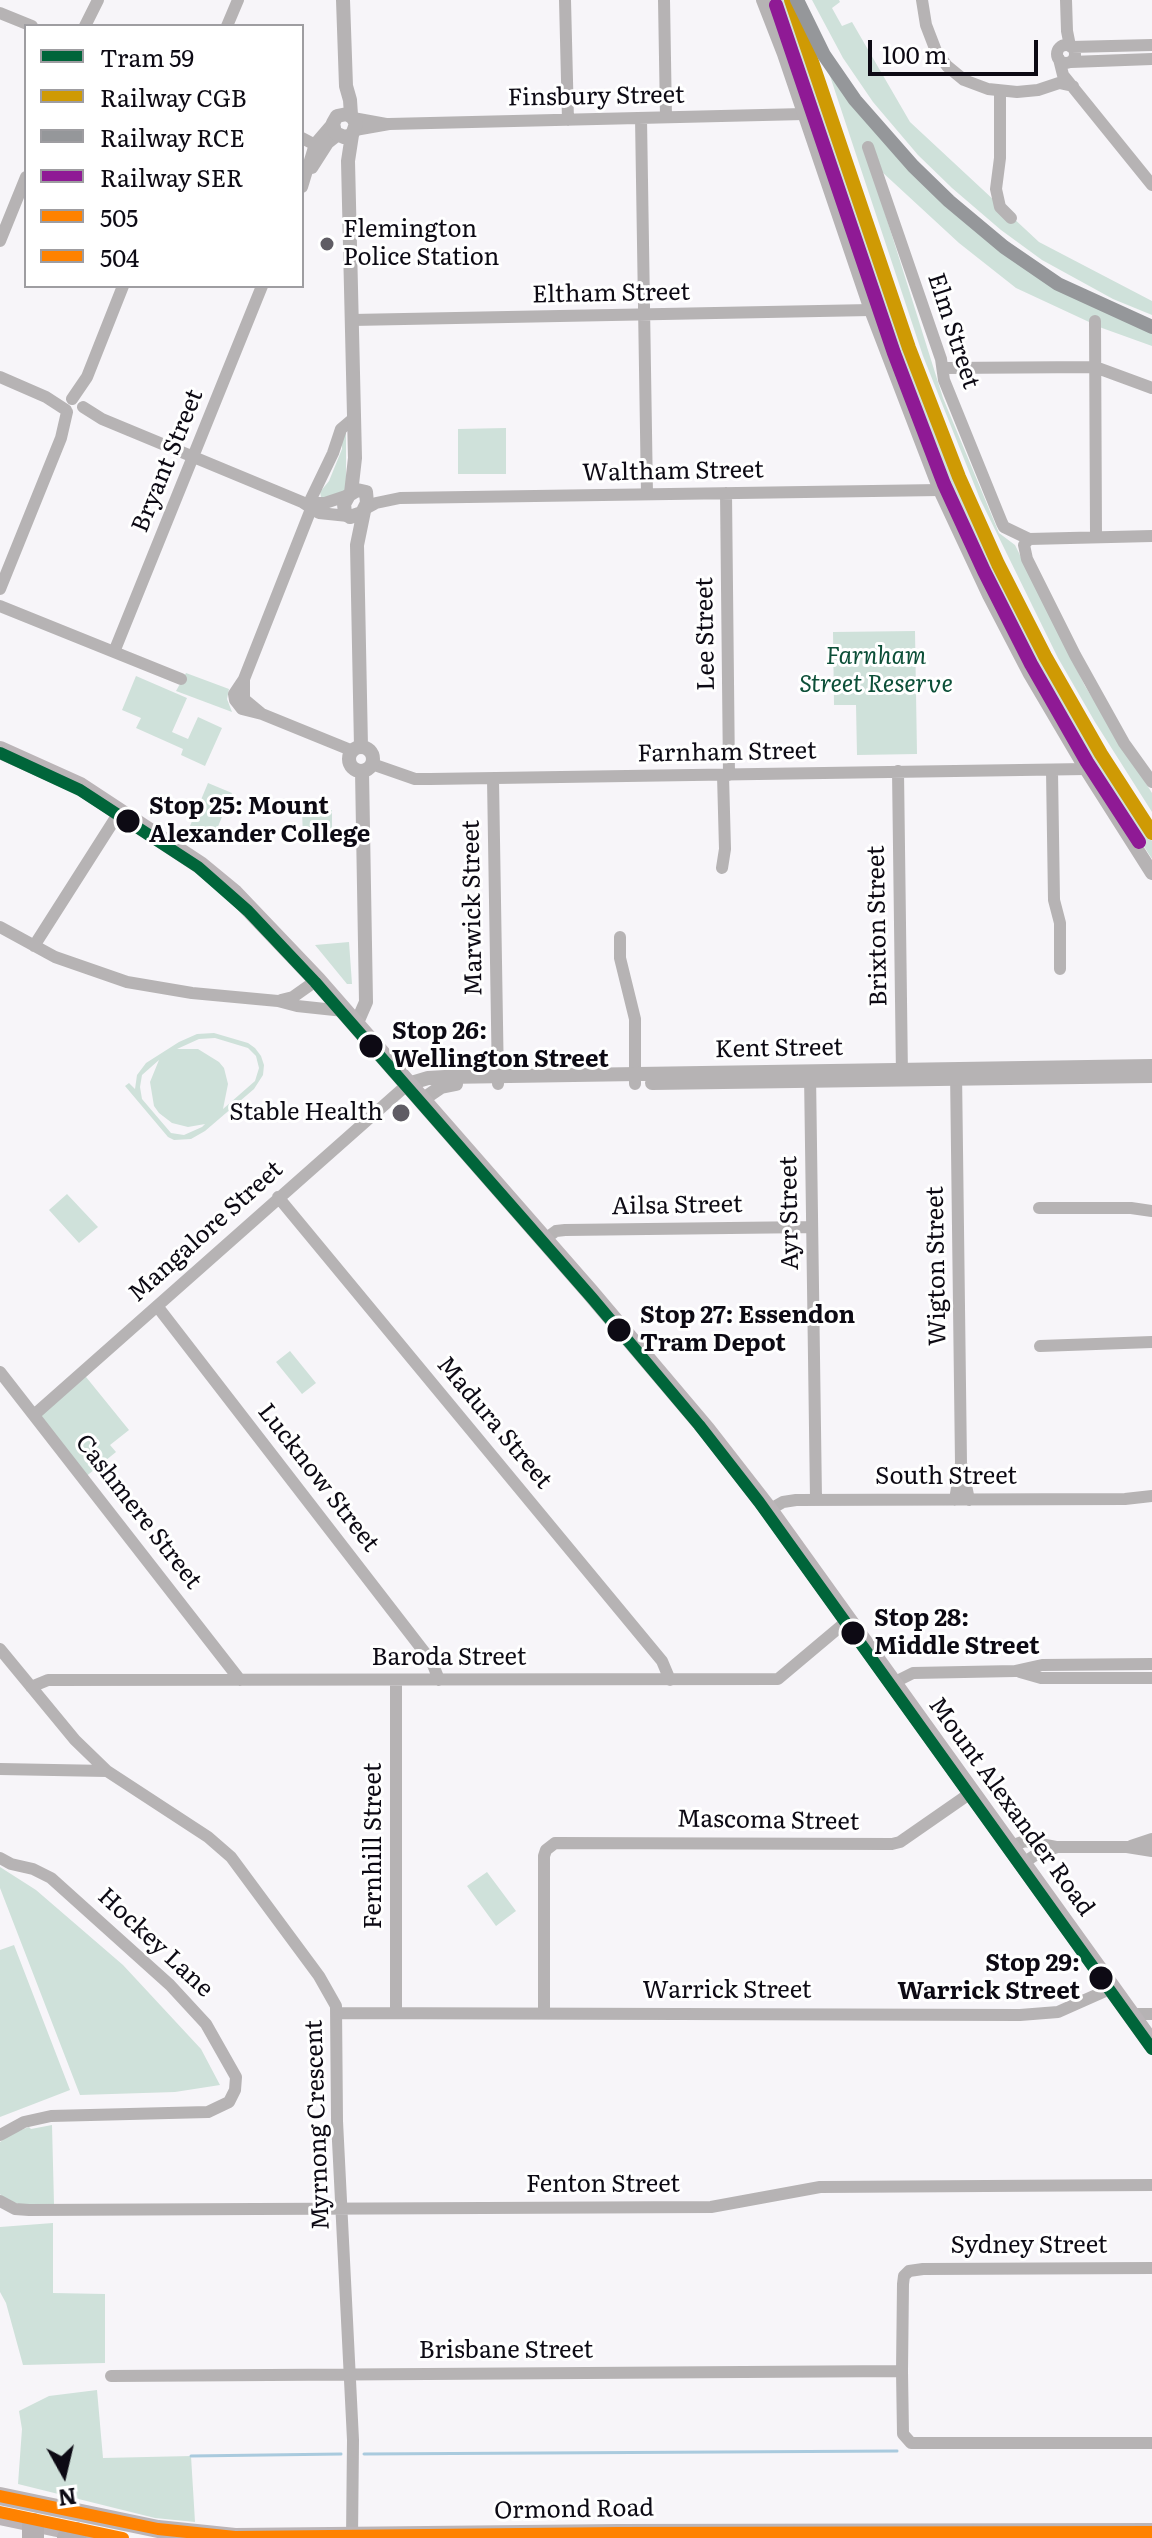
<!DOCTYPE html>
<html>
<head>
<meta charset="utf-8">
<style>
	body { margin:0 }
	#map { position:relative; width:1152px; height:2538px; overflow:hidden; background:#f7f5f9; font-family:Literata,serif }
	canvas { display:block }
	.legend { position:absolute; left:24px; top:24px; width:280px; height:264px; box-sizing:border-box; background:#fff; border:2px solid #9e9da1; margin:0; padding:10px 14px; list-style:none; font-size:24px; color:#0d0a14 }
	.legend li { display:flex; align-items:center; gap:16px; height:40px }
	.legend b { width:40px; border:2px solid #9e9da1 }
	.north { position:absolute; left:24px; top:2434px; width:80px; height:80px; -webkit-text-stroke:6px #fff; paint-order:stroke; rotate:172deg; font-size:22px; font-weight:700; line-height:32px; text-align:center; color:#0d0a14 }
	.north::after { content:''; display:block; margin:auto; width:28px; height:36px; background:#0d0a14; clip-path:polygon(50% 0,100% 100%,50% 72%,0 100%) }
	.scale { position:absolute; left:868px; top:40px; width:170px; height:36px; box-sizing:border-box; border:4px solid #0d0a14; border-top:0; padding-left:10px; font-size:24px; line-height:28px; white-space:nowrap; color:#0d0a14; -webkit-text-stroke:6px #fff; paint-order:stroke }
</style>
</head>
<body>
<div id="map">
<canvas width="1152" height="2538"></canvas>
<ul class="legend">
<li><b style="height:10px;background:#00653a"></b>Tram 59</li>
<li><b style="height:10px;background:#cf9a04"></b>Railway CGB</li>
<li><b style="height:10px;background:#95979a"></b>Railway RCE</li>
<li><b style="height:10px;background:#8f1a95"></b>Railway SER</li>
<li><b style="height:10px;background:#ff8200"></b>505</li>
<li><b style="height:10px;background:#ff8200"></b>504</li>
</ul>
<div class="north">N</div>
<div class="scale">100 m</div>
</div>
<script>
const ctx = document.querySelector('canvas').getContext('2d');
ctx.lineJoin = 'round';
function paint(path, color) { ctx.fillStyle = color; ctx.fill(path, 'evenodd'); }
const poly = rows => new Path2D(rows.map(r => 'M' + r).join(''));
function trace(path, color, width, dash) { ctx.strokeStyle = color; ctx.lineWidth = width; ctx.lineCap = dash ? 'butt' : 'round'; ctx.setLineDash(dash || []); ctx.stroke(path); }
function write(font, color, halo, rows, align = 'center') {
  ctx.font = font + ' Literata,serif'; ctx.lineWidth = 6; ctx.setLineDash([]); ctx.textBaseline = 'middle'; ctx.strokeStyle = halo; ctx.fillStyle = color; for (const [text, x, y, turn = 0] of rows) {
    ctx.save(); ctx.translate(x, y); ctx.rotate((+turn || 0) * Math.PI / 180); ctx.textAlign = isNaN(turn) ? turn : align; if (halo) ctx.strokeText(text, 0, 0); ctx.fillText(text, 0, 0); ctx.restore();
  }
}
paint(poly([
	[775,0,785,0,905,352,957,485,1003,583,1056,684,1105,768,1152,841,1152,859,1092,765,1058,706,998,596,957,507,881,315],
	[812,0,839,0,840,2,832,8,842,26,852,22,910,122,1039,242,1152,301,1152,315,1113,299,1042,260,1001,230,952,188,918,155,873,102,843,58],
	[827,67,851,102,894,152,944,203,993,245,1077,299,1152,332,1152,346,1102,328,1016,288,959,243,868,159,943,398,999,533,1015,545,1085,686,1152,793,1152,812,1095,722,1058,658,980,499,923,356],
	[506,428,506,474,458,474,458,429],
	[346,432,346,490,327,498,321,497,320,492,329,481,342,449,342,437],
	[915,631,917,754,857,755,856,705,834,705,833,632],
	[186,673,229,689,227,699,232,712,176,691],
	[136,676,187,698,172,732,188,739,198,717,222,728,205,766,181,755,183,749,136,728,141,718,122,710],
	[208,783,232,793,214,836,190,826],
	[302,810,332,810,332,838,303,838],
	[349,942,352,984,347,984,315,945],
	[214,1033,248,1043,255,1048,261,1056,264,1065,263,1075,254,1089,205,1131,191,1139,174,1140,168,1137,125,1086,129,1083,135,1089,137,1075,146,1063,179,1042,197,1034],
	[215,1038,248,1048,256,1056,259,1068,255,1081,223,1109,228,1084,224,1068,219,1062,198,1049,177,1049,199,1039],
	[159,1060,150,1082,154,1106,159,1113,172,1123,188,1127,205,1124,202,1127,184,1135,171,1133,142,1099,140,1087,142,1075],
	[67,1194,98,1227,79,1243,49,1210],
	[290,1351,316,1383,302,1394,276,1362],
	[82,1372,129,1430,110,1445,116,1452,84,1478,34,1415],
	[0,1867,36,1890,123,1965,201,2049,220,2085,175,2092,80,2095,0,1888],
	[487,1872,516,1911,496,1926,467,1886],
	[14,1945,70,2090,0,2117,0,1950],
	[52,2125,54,2204,21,2205,3,2198,0,2194,0,2142,13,2133,29,2127,31,2129],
	[53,2223,53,2293,105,2294,105,2363,23,2365,6,2303,0,2292,0,2227],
	[97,2390,103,2458,191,2456,195,2522,155,2518,18,2484,22,2429,19,2411,49,2396]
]), '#cfe1da');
trace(poly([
	[364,2454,897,2451],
	[191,2456,341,2454]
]), '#a9cade', 3);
trace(poly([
	[565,0,568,120],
	[664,0,666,117],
	[922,0,926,25,936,51,947,66,964,80,988,89,1017,92,1038,90,1059,83,1073,86],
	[1066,0,1067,31,1070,46],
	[0,13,32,26],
	[85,26,98,0],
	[227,26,238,0],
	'1057 54a9 9 0 1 1 18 0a9 9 0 1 1-18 0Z',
	[1071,47,1152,45],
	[1059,59,1063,75,1152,185],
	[1071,62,1152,59],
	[1000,91,1000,158,996,189,1000,207,1011,218],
	[353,118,386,124],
	[641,118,647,494],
	[355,130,389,124,804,114],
	[302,138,321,148],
	[868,147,941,359,944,380,1002,523,1004,527,1029,539],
	[312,168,328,143,338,135],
	[302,187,315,144,333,123],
	[0,241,26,177],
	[352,320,871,310],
	[1095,321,1096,536],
	[943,368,1095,367,1152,388],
	[0,377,46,397,66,410],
	[72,399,87,377,123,286],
	[83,407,102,419,302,502,319,513,348,516],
	[726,493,729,775],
	[309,503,325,503,349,495],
	[308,505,333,453,341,429,354,418],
	[365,509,376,503,400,498,940,490],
	[1029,539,1024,545,1027,559,1075,655,1124,743,1152,782],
	[1029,539,1152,536],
	[0,589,61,438,67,412],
	[0,606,181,679],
	[114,652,262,286],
	[244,679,244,699,262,714,353,751],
	[262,714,242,709,235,700,234,694,244,679,313,504],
	[372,764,415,779,430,779,1086,769],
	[898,771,902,1076],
	[1052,771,1054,900,1060,923,1060,969],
	[493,779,498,1084],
	[722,868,725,849,723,775],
	[0,927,55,957,127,982,192,993,278,1001,297,1006,344,1011],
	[620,937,620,958,635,1019,635,1084],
	[34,946,120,811],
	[281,1000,293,997,317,980],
	[810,1074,816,1499],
	[278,1197,662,1661,670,1680],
	[1039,1208,1131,1208,1152,1211],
	[545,1239,556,1231,565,1230,812,1227],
	[157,1306,432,1662,439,1680],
	[1040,1346,1152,1342],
	[0,1372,240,1680],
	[34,1415,408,1084],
	[962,1466,969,1500],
	[955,1500,961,1463,956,1071],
	[769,1510,783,1502,796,1500,1125,1499,1152,1496],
	[0,1649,75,1740,107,1771,208,1837,231,1857,319,1976,336,2006,337,2121,353,2440,352,2538],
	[1020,1672,1041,1678,1152,1678],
	[893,1683,913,1673,1015,1671,1042,1665,1152,1664],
	[31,1687,48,1680,778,1679,847,1621],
	[0,1769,107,1771],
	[1011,1846,1025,1841,1056,1847],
	[1131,1846,1152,1839],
	[0,1858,11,1864,33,1869,51,1878,170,1985,206,2024,236,2077,235,2090,229,2102,208,2112,51,2116,24,2122,0,2135],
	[1023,1863,1037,1854,1057,1847,1127,1847,1152,1851],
	[396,2012,396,1680],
	[337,2013,1020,2015,1058,2012,1112,1988],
	[544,2013,544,1856,546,1850,555,1843,892,1844,900,1842,972,1792],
	[1130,2014,1152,2014],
	[0,2201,15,2209,29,2210,711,2207,820,2187,1152,2185],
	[1152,2268,923,2269,909,2271,904,2276,903,2284,902,2371,903,2434,911,2443,1152,2443],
	[111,2376,902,2371]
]), '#b6b3b4', 12);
trace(poly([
	[343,0,346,86,350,100,351,115],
	[763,0,784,54,871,310,940,490,989,595,1030,674,1086,769,1152,873],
	[357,490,366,492,367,503,362,513,350,517,345,513,344,504,349,495,357,490],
	[351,493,355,458,348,161,352,135,356,124,353,118,347,114,337,116,333,123,335,133,344,137,352,135],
	[361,747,357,545,364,511],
	'349 759a12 12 0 1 1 24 0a12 12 0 1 1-24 0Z',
	[356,1025,366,1002,362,771],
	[652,1083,1152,1076],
	[408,1084,428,1078,445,1077,1152,1066],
	[422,1100,441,1087,456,1084]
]), '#b6b3b4', 14);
trace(poly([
	[0,750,80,786,200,865,234,893,317,980,590,1292,706,1429,769,1510,1152,2044],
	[0,2496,158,2529,235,2537,618,2533,1152,2532],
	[0,2516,105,2538]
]), '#bbb5b8', 18);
trace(poly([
	[33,2538,33,2524],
	[68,2538,76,2533]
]), '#b5b0b2', 22);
trace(poly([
	[0,2496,158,2529,235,2537,618,2533,1152,2532]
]), '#ff8200', 12);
trace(poly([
	[0,2512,123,2538]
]), '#ff8200', 12);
trace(poly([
	[791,0,909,348,959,477,998,564,1045,656,1101,754,1152,833]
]), '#cf9a04', 14);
trace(poly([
	[797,0,824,55,855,100,913,166,949,201,1004,247,1058,284,1152,327]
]), '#95979a', 14);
trace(poly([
	[776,5,894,353,944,484,984,571,1031,664,1087,762,1139,842]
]), '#8f1a95', 14);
trace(poly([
	[0,753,80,790,198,867,248,911,315,982,592,1298,699,1425,759,1502,1152,2049]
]), '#00653a', 12);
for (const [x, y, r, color] of [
	[327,244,8,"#5f5c64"],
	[128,821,13,"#0d0a14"],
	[371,1046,13,"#0d0a14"],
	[401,1113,10,"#5f5c64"],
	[619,1330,13,"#0d0a14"],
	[853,1633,13,"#0d0a14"],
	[1101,1978,13,"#0d0a14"]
]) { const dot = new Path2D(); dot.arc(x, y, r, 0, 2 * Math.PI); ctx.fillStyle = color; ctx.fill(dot); trace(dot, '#fff', 3); }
write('24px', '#0d0a14', '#fff', [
	["Finsbury Street",596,97,-1],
	["Eltham Street",611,294,-1],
	["Elm Street",953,331,72],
	["Bryant Street",168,461,-68],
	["Waltham Street",673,472,-1],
	["Lee Street",706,634,-91],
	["Farnham Street",727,753,-1],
	["Marwick Street",473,908,-91],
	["Brixton Street",878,926,-91],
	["Kent Street",779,1049,-1],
	["Ailsa Street",677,1206,-1],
	["Ayr Street",790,1213,-91],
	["Mangalore Street",206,1232,-42],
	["Wigton Street",937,1266,-91],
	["Madura Street",494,1423,50],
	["South Street",946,1477],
	["Lucknow Street",318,1478,52],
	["Cashmere Street",138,1512,52],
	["Baroda Street",449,1658],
	["Mount Alexander Road",1011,1807,54],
	["Mascoma Street",768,1821,1],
	["Fernhill Street",374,1846,-90],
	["Hockey Lane",155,1943,43],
	["Warrick Street",727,1991],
	["Myrnong Crescent",318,2125,-92],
	["Fenton Street",603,2185],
	["Sydney Street",1029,2246],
	["Brisbane Street",506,2351],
	["Ormond Road",574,2510,-1]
]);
write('24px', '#0d0a14', '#fff', [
	["Flemington",343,230],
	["Police Station",343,258],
	["Stable Health",383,1113,"right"]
], 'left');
write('italic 24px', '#0c4f38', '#fff', [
	["Farnham",876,657],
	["Street Reserve",876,685]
]);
write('bold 24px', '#0d0a14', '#fff', [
	["Stop 25: Mount",149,807],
	["Alexander College",149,835],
	["Stop 26:",392,1032],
	["Wellington Street",392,1060],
	["Stop 27: Essendon",640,1316],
	["Tram Depot",640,1344],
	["Stop 28:",874,1619],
	["Middle Street",874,1647],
	["Stop 29:",1080,1964,"right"],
	["Warrick Street",1080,1992,"right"]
], 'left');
</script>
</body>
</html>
